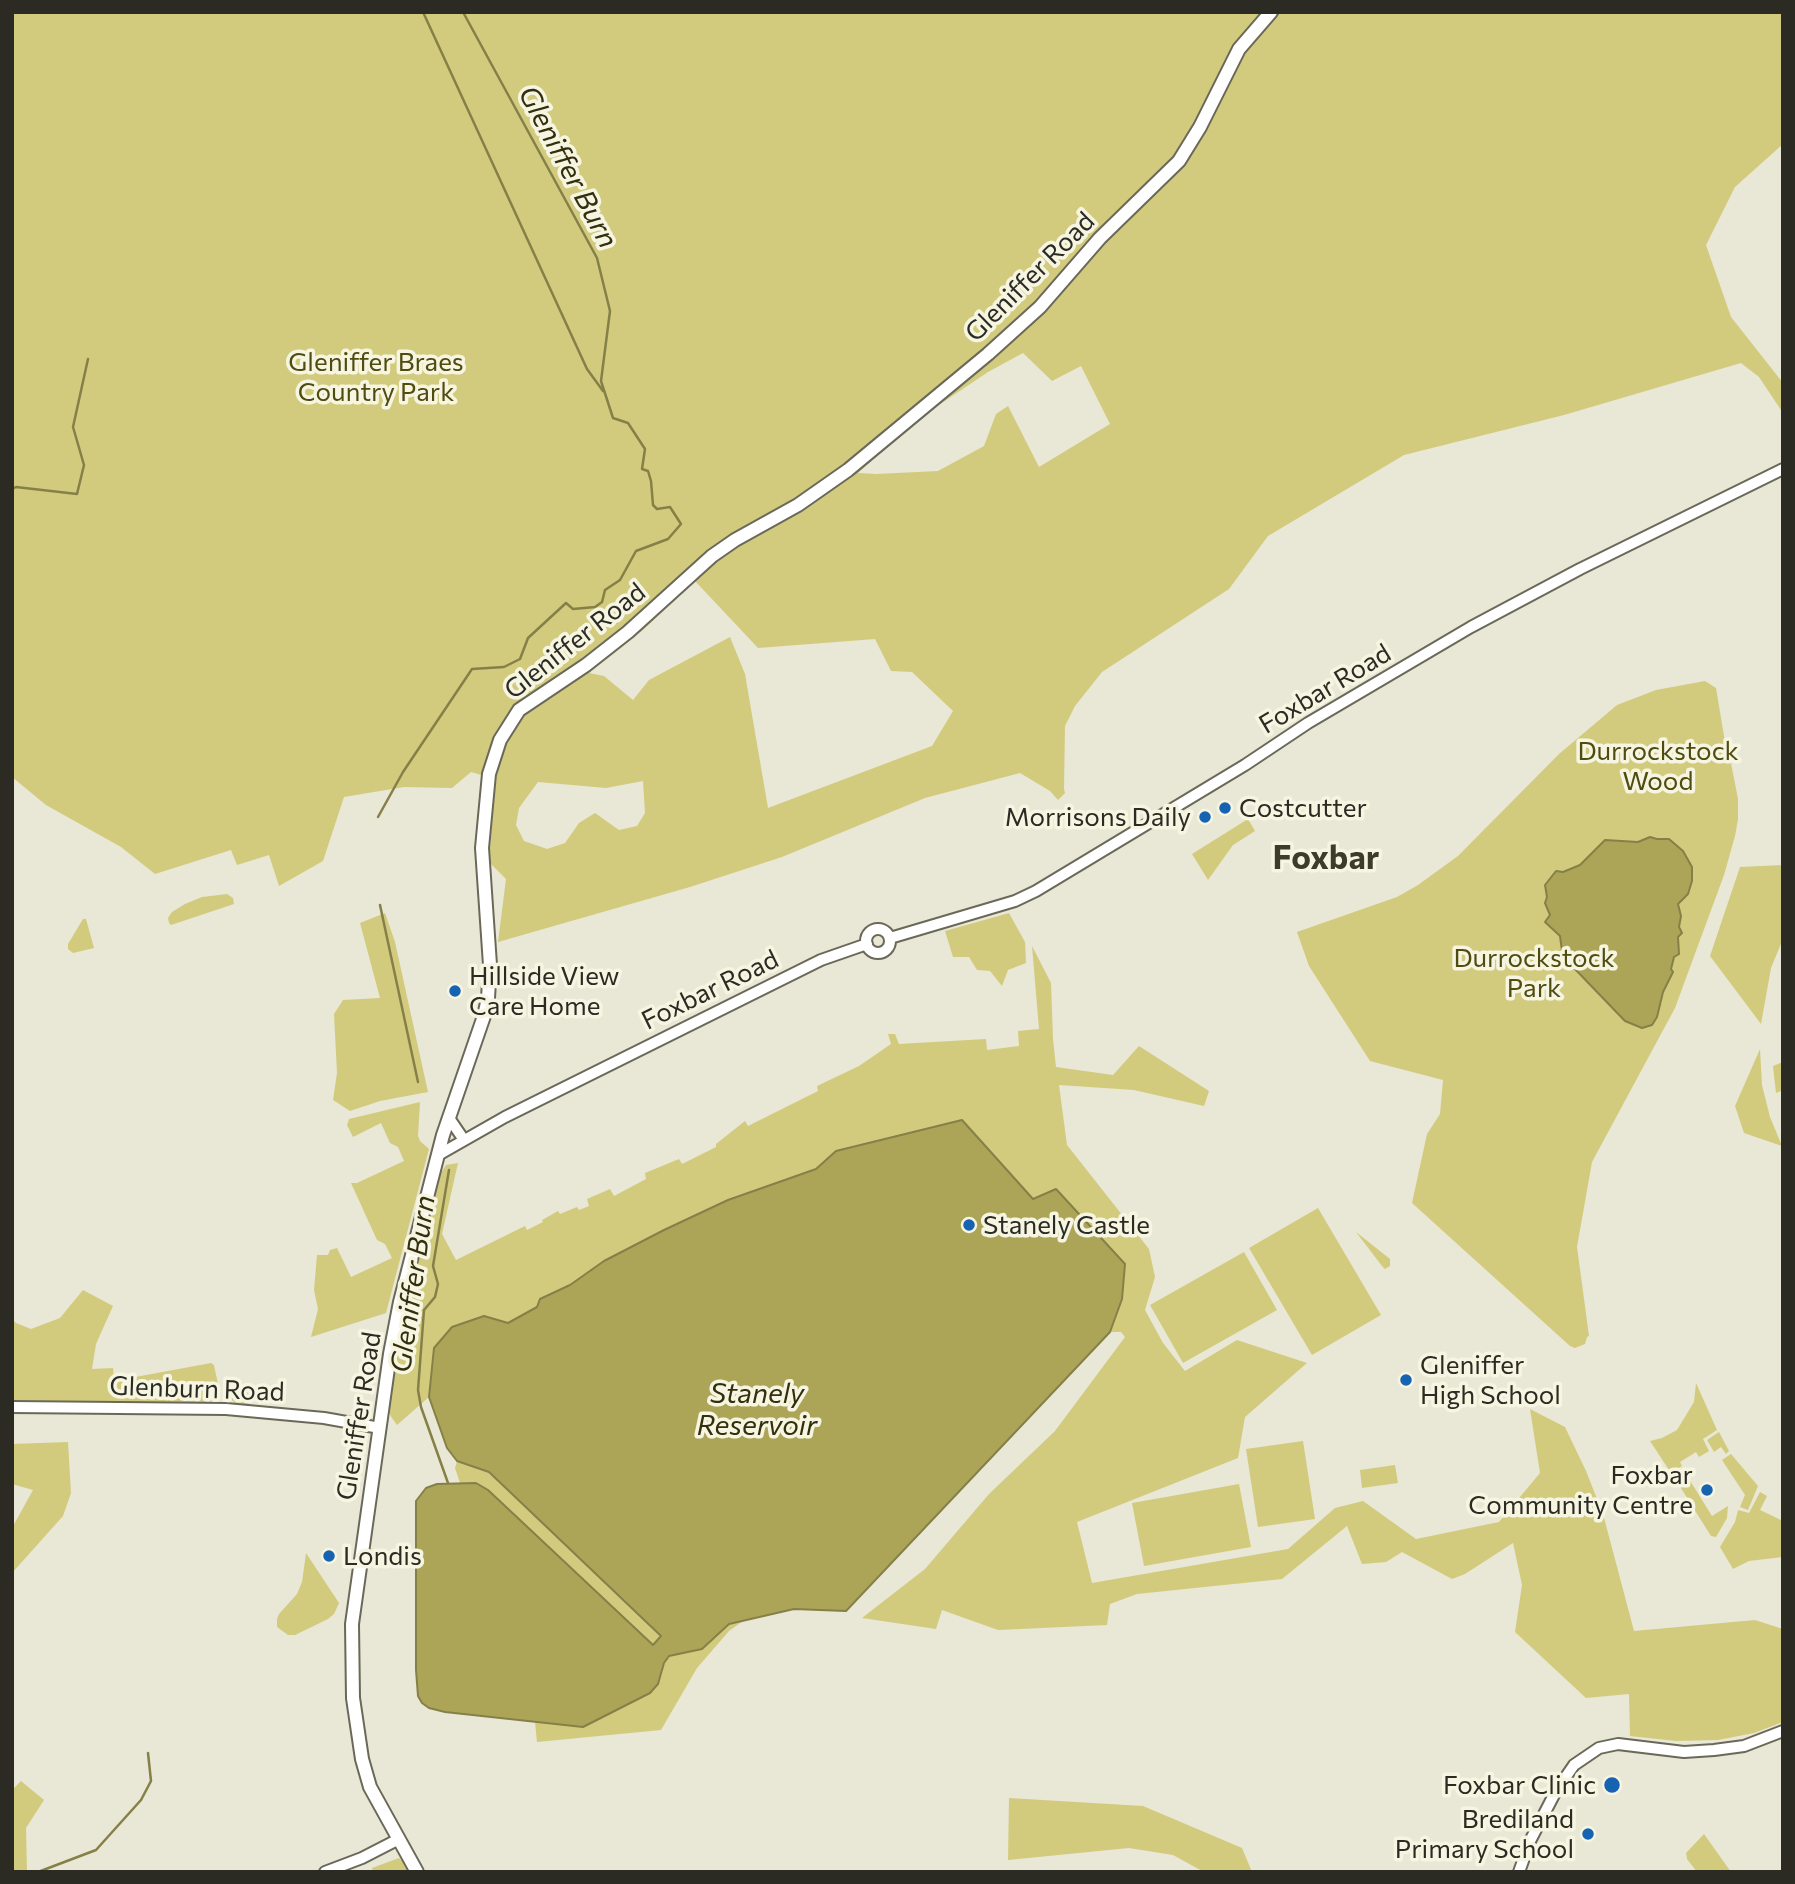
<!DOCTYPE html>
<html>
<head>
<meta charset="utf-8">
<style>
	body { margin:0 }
	#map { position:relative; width:1795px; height:1884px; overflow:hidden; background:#e9e7d5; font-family:Commissioner,sans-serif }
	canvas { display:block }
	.frame { position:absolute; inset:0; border:14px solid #2b2b24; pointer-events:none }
</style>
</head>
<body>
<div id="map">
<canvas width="1795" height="1884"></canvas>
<div class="frame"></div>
</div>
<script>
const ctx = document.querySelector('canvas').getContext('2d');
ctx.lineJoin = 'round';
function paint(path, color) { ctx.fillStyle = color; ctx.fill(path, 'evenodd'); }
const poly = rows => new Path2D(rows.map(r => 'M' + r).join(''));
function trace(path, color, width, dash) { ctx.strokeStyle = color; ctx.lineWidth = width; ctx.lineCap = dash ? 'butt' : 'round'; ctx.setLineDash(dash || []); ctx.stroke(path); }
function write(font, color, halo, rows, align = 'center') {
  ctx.font = font + ' Commissioner,sans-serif'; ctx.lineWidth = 7; ctx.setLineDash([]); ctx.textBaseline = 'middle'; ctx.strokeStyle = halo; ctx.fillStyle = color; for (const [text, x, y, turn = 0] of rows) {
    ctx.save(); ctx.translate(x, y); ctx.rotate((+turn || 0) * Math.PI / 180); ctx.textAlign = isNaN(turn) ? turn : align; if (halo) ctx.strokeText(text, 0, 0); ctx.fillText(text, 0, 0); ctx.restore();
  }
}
paint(poly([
	[12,12,1783,12,1783,144,1735,187,1706,245,1731,317,1783,383,1783,413,1759,377,1741,363,1564,415,1404,455,1268,536,1229,589,1102,672,1075,706,1065,726,1064,789,1065,793,1058,800,1050,791,1020,773,925,798,782,857,690,887,498,942,506,879,489,862,495,779,471,772,452,788,404,787,344,797,323,861,279,886,269,855,237,865,231,850,155,874,121,847,46,805,12,777],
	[1023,353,1052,381,1081,366,1110,424,1039,467,1008,406,996,414,984,446,938,471,876,474,858,473,918,419,988,372],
	[695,581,758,648,875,639,891,671,912,672,953,711,932,746,768,808,745,674,730,637,649,680,633,700,604,676,589,673,643,630],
	[643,781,645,813,637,826,619,830,595,813,579,823,565,843,547,849,524,841,516,825,519,808,538,782,606,788],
	[1705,681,1716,688,1724,736,1731,763,1738,799,1738,819,1735,836,1724,875,1675,1008,1592,1162,1577,1247,1589,1336,1587,1337,1585,1344,1575,1348,1570,1346,1412,1203,1427,1134,1440,1114,1443,1080,1370,1061,1309,966,1297,932,1397,897,1418,885,1458,856,1559,754,1617,705,1656,690],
	[1248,819,1255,831,1233,845,1208,880,1192,854],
	[1783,865,1783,939,1771,968,1761,1024,1710,956,1740,867],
	[227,894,233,898,234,904,171,925,169,923,168,918,172,912,185,904,202,897],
	[385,913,395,942,428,1092,380,1101,350,1111,333,1100,337,1073,334,1014,343,1000,380,998,360,923],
	[1009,913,1025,942,1026,963,1008,970,1002,986,990,971,977,970,969,957,953,957,945,931],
	[83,919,86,919,94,948,73,953,68,949,68,944],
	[1032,946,1051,983,1053,1039,1056,1067,1113,1075,1139,1046,1209,1091,1204,1106,1134,1090,1059,1085,1067,1145,1149,1249,1155,1277,1145,1310,1163,1343,1185,1371,1237,1340,1307,1363,1245,1417,1238,1458,1077,1522,1092,1583,1288,1549,1335,1508,1363,1501,1416,1539,1499,1522,1540,1473,1530,1409,1565,1427,1586,1471,1603,1514,1634,1631,1755,1620,1783,1629,1783,1722,1754,1733,1718,1740,1676,1741,1630,1736,1629,1694,1586,1698,1515,1632,1522,1585,1513,1543,1465,1574,1452,1579,1402,1552,1386,1562,1362,1564,1347,1526,1282,1579,1137,1594,1110,1604,1107,1625,998,1630,942,1610,936,1629,862,1618,925,1569,989,1494,1055,1431,1125,1337,1121,1332,1110,1332,1122,1299,962,1120,836,1151,816,1169,728,1200,604,1261,537,1307,508,1323,484,1316,434,1348,429,1397,397,1425,392,1418,388,1411,417,1255,441,1173,446,1165,458,1163,442,1234,456,1260,525,1226,527,1230,543,1222,542,1220,558,1211,560,1214,577,1207,579,1210,589,1206,587,1199,610,1189,614,1196,646,1179,645,1173,679,1159,682,1164,716,1147,716,1144,745,1121,748,1126,818,1091,817,1086,859,1066,891,1044,888,1034,895,1034,899,1044,986,1039,987,1050,1019,1046,1018,1031,1039,1029],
	[1760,1049,1762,1085,1770,1117,1782,1146,1744,1133,1735,1106],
	[1783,1062,1783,1090,1776,1093,1773,1066],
	[420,1102,418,1136,420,1141,429,1149,386,1313,311,1337,318,1309,314,1290,317,1255,328,1255,330,1250,337,1248,351,1277,392,1258,385,1244,377,1240,351,1183,357,1183,404,1161,398,1147,390,1143,381,1123,353,1137,347,1125,349,1119],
	[1318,1208,1381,1315,1312,1355,1249,1248],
	[1356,1232,1390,1259,1390,1266,1385,1269,1382,1266],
	[1244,1252,1277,1310,1183,1363,1150,1305],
	[83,1290,113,1306,96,1344,92,1369,113,1368,114,1381,211,1363,214,1365,219,1389,215,1400,205,1404,12,1404,12,1319,16,1323,31,1329,60,1318],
	[235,1382,242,1383,251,1398,248,1405,238,1406,232,1400,229,1389],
	[1696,1383,1717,1430,1703,1439,1709,1451,1699,1457,1696,1452,1680,1462,1682,1466,1671,1473,1650,1441,1662,1438,1677,1430,1694,1402],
	[1719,1432,1729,1451,1726,1454,1721,1447,1714,1452,1707,1440],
	[1303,1441,1315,1519,1258,1527,1246,1449],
	[68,1442,71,1493,63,1516,12,1573,12,1528,33,1490,12,1484,12,1444],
	[1731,1454,1758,1486,1748,1510,1740,1507,1745,1495,1722,1460],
	[457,1461,489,1472,515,1495,661,1636,653,1645,488,1490,476,1483,460,1483,455,1468],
	[1395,1465,1398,1483,1362,1488,1360,1470],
	[1684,1471,1712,1516,1728,1506,1727,1518,1716,1537,1711,1536,1674,1477],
	[1239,1484,1251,1547,1144,1566,1132,1503],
	[1760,1492,1767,1496,1760,1510,1783,1521,1783,1557,1749,1561,1733,1569,1720,1547,1735,1522,1738,1510,1749,1513],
	[306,1553,339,1603,334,1614,328,1619,295,1635,288,1635,277,1627,277,1619,279,1614,297,1594,302,1582],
	[747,1618,729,1631,697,1668,661,1730,537,1742,535,1722,584,1727,650,1693,662,1674,664,1663,669,1656,702,1649,729,1624],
	[21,1781,44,1800,26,1828,27,1872,12,1872,12,1790],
	[1009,1798,1143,1806,1242,1848,1252,1872,1204,1872,1173,1855,1129,1848,1008,1860],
	[1704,1834,1731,1872,1697,1872,1687,1859,1686,1853],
	[399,1858,404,1862,408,1872,373,1872,372,1868]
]), '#d2cb7e');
const water = poly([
	[1650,837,1657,839,1669,839,1683,851,1692,867,1692,881,1688,894,1678,904,1681,916,1679,927,1682,933,1678,937,1679,954,1674,957,1671,969,1673,972,1663,992,1657,1017,1652,1025,1642,1028,1625,1021,1573,967,1562,951,1560,936,1545,922,1550,915,1545,903,1547,897,1545,885,1556,871,1563,872,1580,865,1605,840,1638,842,1650,837],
	[962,1120,1033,1199,1056,1189,1125,1264,1122,1299,1110,1332,846,1611,794,1609,729,1624,702,1649,669,1656,664,1663,658,1684,650,1693,583,1727,445,1712,429,1708,422,1703,418,1696,416,1670,416,1501,426,1488,437,1484,476,1483,488,1490,653,1645,661,1636,489,1472,457,1461,447,1448,429,1397,434,1348,452,1327,484,1316,508,1323,537,1307,540,1299,570,1285,604,1261,664,1230,728,1200,816,1169,836,1151,962,1120]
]);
paint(water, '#aca558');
trace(water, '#858048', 2);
trace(poly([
	[423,12,587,369,603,391],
	[12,352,12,356],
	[12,489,16,487,77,494,84,465,73,427,88,359],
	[378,817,403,772,472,669,504,667,520,659,528,638,566,603,573,609,595,607,602,602,605,590,620,580,636,551,668,539,681,524,670,507,657,509,653,505,651,481,648,471,642,469,645,449,628,423,613,418,601,381,610,311,597,258,463,12],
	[380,905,418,1082],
	[448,1483,421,1407,418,1390,424,1310,435,1297,438,1284,433,1266,449,1170],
	[38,1872,96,1850,141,1800,151,1781,148,1753]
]), '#858048', 2.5);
const tertiary = poly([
	'866 941a12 12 0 1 1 24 0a12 12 0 1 1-24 0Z',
	[890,938,1015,901,1036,891,1245,765,1308,723,1471,627,1580,569,1783,469],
	[449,1118,464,1140],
	[440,1154,505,1117,821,960,867,944],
	[12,1407,226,1409,324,1418,380,1428],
	[325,1872,362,1858,399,1839],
	[1519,1872,1530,1841,1556,1791,1574,1765,1599,1748,1618,1744,1684,1752,1714,1750,1744,1746,1783,1731]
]);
const secondary = poly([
	[417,1872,370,1787,362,1759,353,1698,352,1624,390,1354,400,1302,443,1135,484,1016,488,998,490,965,482,848,489,774,500,740,519,710,586,665,628,632,712,556,735,540,798,505,848,470,988,354,1040,307,1100,238,1179,161,1200,127,1239,49,1271,12]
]);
trace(tertiary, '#6a6959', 14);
trace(secondary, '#6a6959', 16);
trace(tertiary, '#fff', 10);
trace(secondary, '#fff', 12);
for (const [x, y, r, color] of [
	[1225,808,7,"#1663b2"],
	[1205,817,7,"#1663b2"],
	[455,991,7,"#1663b2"],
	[969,1225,7,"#1663b2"],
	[1406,1380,7,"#1663b2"],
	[1707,1490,7,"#1663b2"],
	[329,1556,7,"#1663b2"],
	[1612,1785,9,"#1663b2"],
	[1588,1834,7,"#1663b2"]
]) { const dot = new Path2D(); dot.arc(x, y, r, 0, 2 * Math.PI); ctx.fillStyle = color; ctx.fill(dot); trace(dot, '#f6f5e2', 2.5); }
write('26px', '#2b2b24', '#f6f5e2', [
	["Gleniffer Road",1030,277,-45],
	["Gleniffer Road",575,641,-38],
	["Foxbar Road",1325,689,-31],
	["Foxbar Road",710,990,-26],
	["Glenburn Road",197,1389,2],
	["Gleniffer Road",359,1416,-81]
]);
write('26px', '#504b0f', '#f6f5e2', [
	["Gleniffer Braes",376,362],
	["Country Park",376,392],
	["Durrockstock",1658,751],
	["Wood",1658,781],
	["Durrockstock",1534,958],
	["Park",1534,988]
]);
write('26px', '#2b2b24', '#f6f5e2', [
	["Costcutter",1239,808],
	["Morrisons Daily",1191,817,"right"],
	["Hillside View",469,976],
	["Care Home",469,1006],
	["Stanely Castle",983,1225],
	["Gleniffer",1420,1365],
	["High School",1420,1395],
	["Foxbar",1693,1475,"right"],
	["Community Centre",1693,1505,"right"],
	["Londis",343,1556],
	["Foxbar Clinic",1596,1785,"right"],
	["Brediland",1574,1819,"right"],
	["Primary School",1574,1849,"right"]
], 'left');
write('italic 28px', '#332f0d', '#f6f5e2', [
	["Gleniffer Burn",568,167,62],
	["Gleniffer Burn",413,1284,-82],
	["Stanely",757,1394],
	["Reservoir",757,1426]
]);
write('bold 33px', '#3c3b2c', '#f6f5e2', [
	["Foxbar",1326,858]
]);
</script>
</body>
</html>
